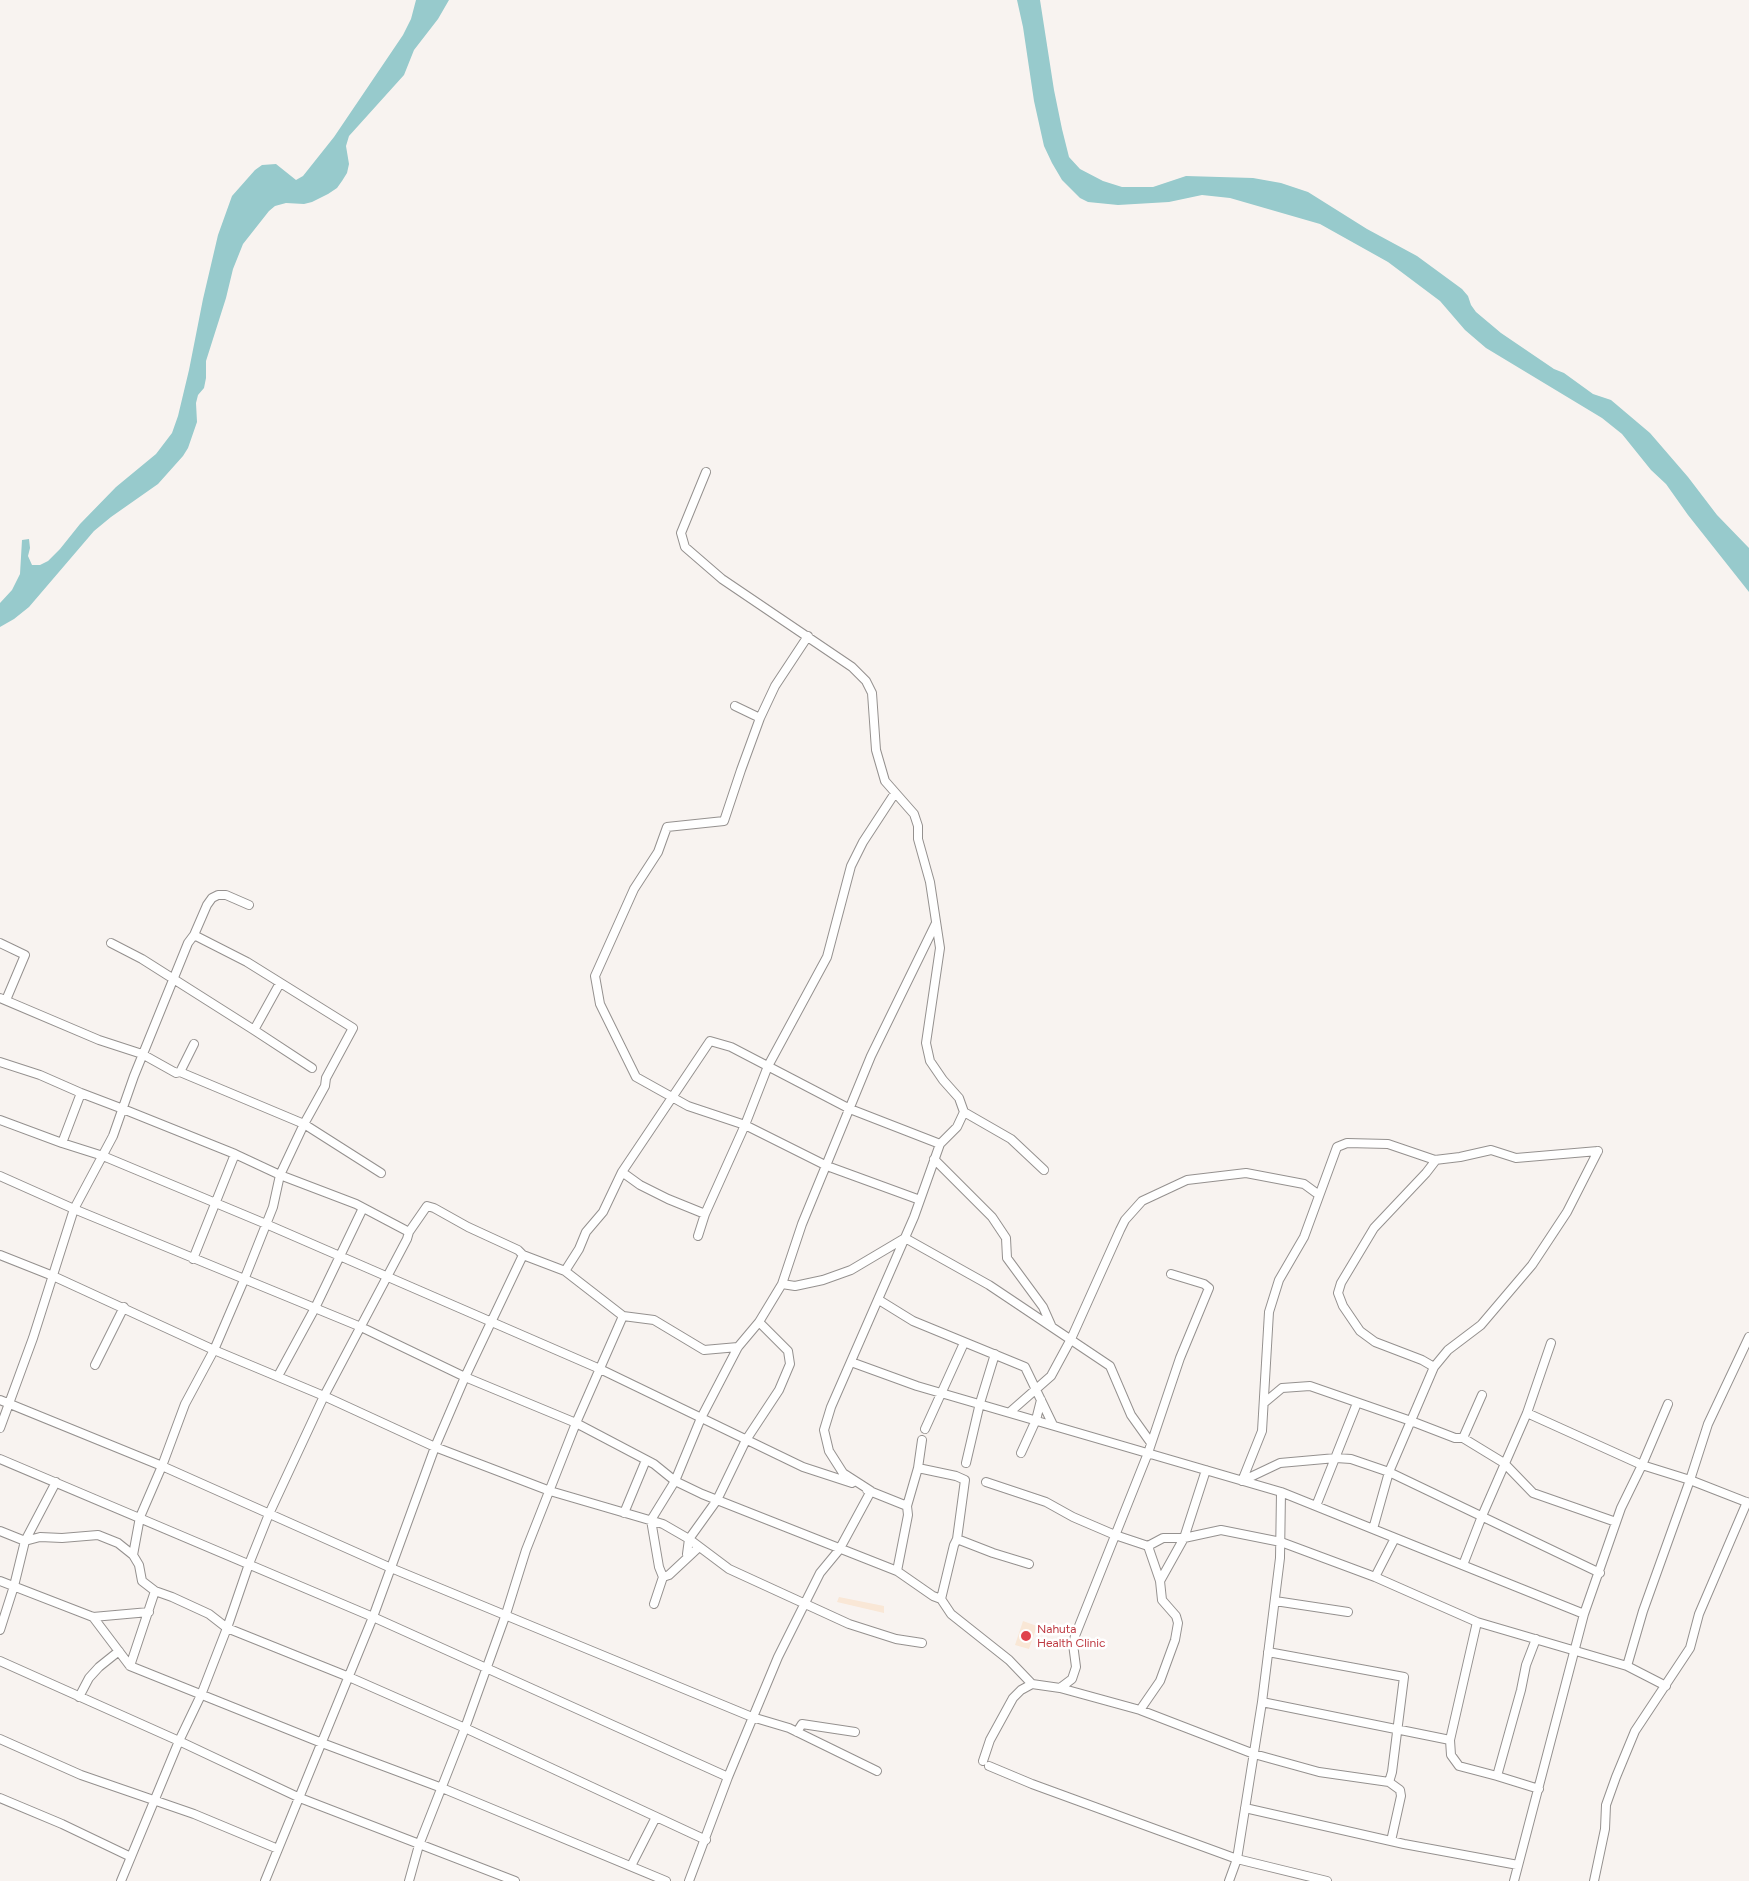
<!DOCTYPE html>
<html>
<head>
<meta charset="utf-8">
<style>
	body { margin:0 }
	canvas { display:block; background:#f8f3f0 }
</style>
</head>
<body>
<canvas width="1749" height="1881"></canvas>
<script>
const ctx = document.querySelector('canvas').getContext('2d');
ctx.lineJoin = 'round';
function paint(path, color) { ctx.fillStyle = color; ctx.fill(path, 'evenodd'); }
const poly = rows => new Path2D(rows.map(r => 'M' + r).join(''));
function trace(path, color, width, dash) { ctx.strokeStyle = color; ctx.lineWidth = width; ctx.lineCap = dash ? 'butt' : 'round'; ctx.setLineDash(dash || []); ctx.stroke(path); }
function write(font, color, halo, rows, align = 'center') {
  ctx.font = font + ' Figtree,sans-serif'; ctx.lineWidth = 5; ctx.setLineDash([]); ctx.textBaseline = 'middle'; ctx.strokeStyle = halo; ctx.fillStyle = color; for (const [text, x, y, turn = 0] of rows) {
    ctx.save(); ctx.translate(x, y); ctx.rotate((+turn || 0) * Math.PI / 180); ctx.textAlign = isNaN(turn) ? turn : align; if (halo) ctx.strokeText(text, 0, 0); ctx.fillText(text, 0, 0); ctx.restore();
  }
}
paint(poly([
	[839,1597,884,1606,884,1613,837,1602],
	[1023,1621,1037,1626,1029,1649,1015,1645]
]), '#f9e7d6');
paint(poly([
	[416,0,449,0,438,19,414,50,404,75,349,136,346,146,349,164,347,173,342,181,337,188,328,194,312,202,304,204,286,203,275,206,269,211,243,244,233,269,226,298,206,361,206,378,204,388,198,395,196,403,197,422,188,448,183,456,158,484,111,517,94,531,29,607,14,619,0,627,0,603,12,590,20,574,22,540,29,539,30,548,28,556,32,565,40,565,48,561,60,549,80,524,116,487,156,454,172,433,178,416,189,370,203,299,218,235,232,196,255,170,262,165,276,164,296,180,303,176,334,137,403,35,411,19],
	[1017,0,1040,0,1054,90,1062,129,1069,157,1080,169,1103,181,1122,187,1153,187,1186,176,1253,178,1281,183,1308,192,1367,229,1417,256,1462,289,1468,296,1471,305,1476,312,1501,333,1554,369,1564,373,1593,394,1611,400,1650,433,1688,477,1717,515,1749,548,1749,592,1688,515,1666,484,1651,470,1622,434,1602,418,1486,348,1465,330,1440,301,1388,262,1320,224,1230,198,1202,195,1169,202,1118,205,1088,202,1080,198,1062,180,1052,163,1044,146,1034,101,1023,27]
]), '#97cacc');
const street = poly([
	[808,636,775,686,760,718,741,770,724,821,667,827,658,852,634,889,595,976,600,1004,636,1077,688,1106,745,1125,827,1166,920,1200],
	[735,706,760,718],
	[194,935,247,962,353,1028,326,1078,325,1086,304,1124,280,1175,273,1207,244,1280,214,1350,185,1404,162,1466,140,1517,133,1555,139,1565,142,1581,155,1591,172,1597,209,1614,227,1628,349,1677,465,1728,706,1840],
	[0,943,25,955,6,1000],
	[111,943,142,959,254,1030,312,1068],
	[0,998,99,1040,142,1054,176,1073,180,1072,304,1124,381,1173],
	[254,1030,280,983],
	[0,1062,40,1075,81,1093,123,1109,235,1154,280,1175,356,1204,409,1232],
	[180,1072,194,1044],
	[964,1112,1011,1139,1044,1170],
	[0,1120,62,1143,103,1156,266,1224,600,1369,803,1467,852,1483],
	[62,1143,81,1093],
	[1598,1151,1516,1158,1491,1150,1460,1157,1435,1160,1388,1144,1347,1143,1337,1147,1304,1237,1279,1280,1269,1312,1262,1431,1242,1481,1280,1463,1336,1458,1351,1459,1389,1472,1600,1573],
	[934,1159,992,1217,1006,1238,1007,1258,1043,1307,1051,1325],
	[0,1176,74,1209,361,1327,465,1377,576,1423,654,1464,675,1481,702,1494,897,1571,933,1596,941,1599,951,1614,1009,1660,1032,1684],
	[705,1214,668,1199,640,1185,622,1172,710,1041,731,1047,850,1109,940,1144],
	[698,1236,705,1214,745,1125,768,1066,827,957,851,866,863,842,895,793],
	[0,1255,53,1276,214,1350,324,1396,435,1447,550,1491,663,1524,689,1539,729,1569,849,1624,896,1639,922,1643],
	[193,1259,235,1154],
	[565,1271,579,1249,586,1232,603,1212,622,1172],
	[782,1284,795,1286,823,1280,851,1270,905,1238,989,1285,1110,1366,1131,1415,1151,1443],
	[879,1300,913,1321,1025,1367,1053,1425],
	[759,1322,782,1284,802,1224,871,1056,936,923],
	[851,1362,917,1386,1281,1492,1584,1614],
	[95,1365,124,1307],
	[1434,1367,1422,1360,1375,1342,1360,1331,1343,1306,1338,1293,1341,1283,1374,1228,1426,1173,1436,1160],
	[278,1376,315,1308,363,1208],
	[0,1400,162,1466,391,1568,752,1717,789,1728,877,1771],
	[1264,1403,1282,1388,1310,1386,1411,1421,1455,1438,1463,1438,1504,1463,1533,1493,1616,1522],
	[1010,1412,1051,1376,1071,1339,1120,1230,1125,1220,1142,1201,1187,1180,1246,1173,1304,1184,1319,1195],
	[1527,1413,1642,1465,1690,1480,1708,1424,1749,1337],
	[0,1428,33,1338,74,1209,113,1136,134,1076,188,943,194,935,207,905,212,898,218,895,226,895,249,905],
	[925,1429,964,1343],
	[1463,1438,1482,1395],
	[1021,1453,1036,1420,1041,1400],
	[0,1459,373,1617,728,1777],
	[966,1463,980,1403,995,1354],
	[918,1468,956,1476,965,1480,957,1539,954,1545,941,1599],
	[986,1482,1046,1502,1073,1517,1115,1535,1148,1546,1163,1538,1184,1538,1221,1530,1281,1542,1375,1577,1477,1622,1627,1666,1666,1686],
	[867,1490,907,1506],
	[1316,1506,1357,1403],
	[624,1513,646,1460],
	[1373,1529,1389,1472,1434,1367,1448,1350,1481,1325,1532,1265,1567,1212,1598,1151],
	[0,1531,25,1541,40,1537,62,1538,98,1535,118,1543,133,1555],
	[957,1539,993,1553,1029,1564],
	[1463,1565,1482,1516,1527,1413,1551,1343],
	[897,1571,908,1515,907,1506,918,1468,922,1440],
	[663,1577,669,1575,699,1547],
	[1375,1577,1395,1538],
	[0,1581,93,1617,149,1612],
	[1160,1581,1184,1538,1206,1470],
	[1275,1601,1348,1612],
	[654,1604,663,1577,659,1567,651,1520,675,1481,701,1418,738,1347,759,1322,788,1351,790,1364,779,1390,746,1440,717,1500,689,1539,687,1554],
	[93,1617,130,1666,322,1743,442,1788,666,1881],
	[1477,1622,1450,1740,1451,1755,1459,1766,1497,1776,1539,1789],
	[0,1630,14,1586,25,1541,56,1482],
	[1268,1652,1404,1677,1392,1772,1389,1782],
	[0,1661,179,1741,300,1798,515,1881],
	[130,1666,155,1591],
	[1627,1666,1643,1611,1690,1480,1749,1503],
	[1060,1688,1140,1710,1254,1754,1319,1772,1389,1782,1400,1790,1401,1796,1391,1841],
	[79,1697,89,1678,99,1667,119,1651],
	[1262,1702,1450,1740],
	[1140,1710,1160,1681,1175,1640,1178,1623,1176,1616,1162,1600,1160,1581,1148,1546],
	[797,1732,802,1724,855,1732],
	[0,1739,81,1775,194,1814,278,1849],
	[983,1761,990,1740,1013,1698,1021,1690,1032,1684,1060,1688,1072,1679,1076,1667,1073,1644,1075,1636,1148,1453,1180,1358,1209,1288,1204,1284,1171,1274],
	[989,1766,1032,1784,1237,1859,1327,1881],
	[1497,1776,1521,1690,1526,1665,1536,1639],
	[0,1798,62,1824,131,1857],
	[1245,1808,1404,1844,1518,1865],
	[631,1866,656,1817],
	[121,1881,179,1741,201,1695,227,1628,249,1564,269,1514,324,1396,407,1239,409,1232,427,1206,434,1208,468,1227,518,1250,523,1255,565,1271,623,1316,654,1320,704,1350,738,1347],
	[265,1881,373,1617,435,1447,465,1377,523,1255],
	[409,1881,419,1845,465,1728,506,1614,526,1550,576,1423,623,1316],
	[689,1881,728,1777,778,1657,820,1573,839,1550,871,1491,843,1473,829,1451,824,1430,831,1407,914,1217,940,1144,957,1127,964,1112,959,1098,943,1080,930,1061,926,1043,940,948,930,882,918,839,918,826,914,814,885,781,876,750,872,693,866,681,852,667,722,579,685,547,681,533,706,472],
	[1229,1881,1237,1859,1262,1702,1280,1558,1281,1492],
	[1514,1881,1584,1614,1621,1508,1642,1465,1668,1404],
	[1594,1881,1605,1829,1606,1805,1616,1777,1635,1731,1690,1648,1699,1614,1747,1502]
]);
trace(street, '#95918f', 10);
trace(street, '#fff', 8);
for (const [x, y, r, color] of [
	[1026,1636,6,"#e0444e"]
]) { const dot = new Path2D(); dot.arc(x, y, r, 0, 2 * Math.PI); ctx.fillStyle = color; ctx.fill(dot); trace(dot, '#fff', 2); }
write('12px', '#be3a42', '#fff', [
	["Nahuta",1037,1629],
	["Health Clinic",1037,1643]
], 'left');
</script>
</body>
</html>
